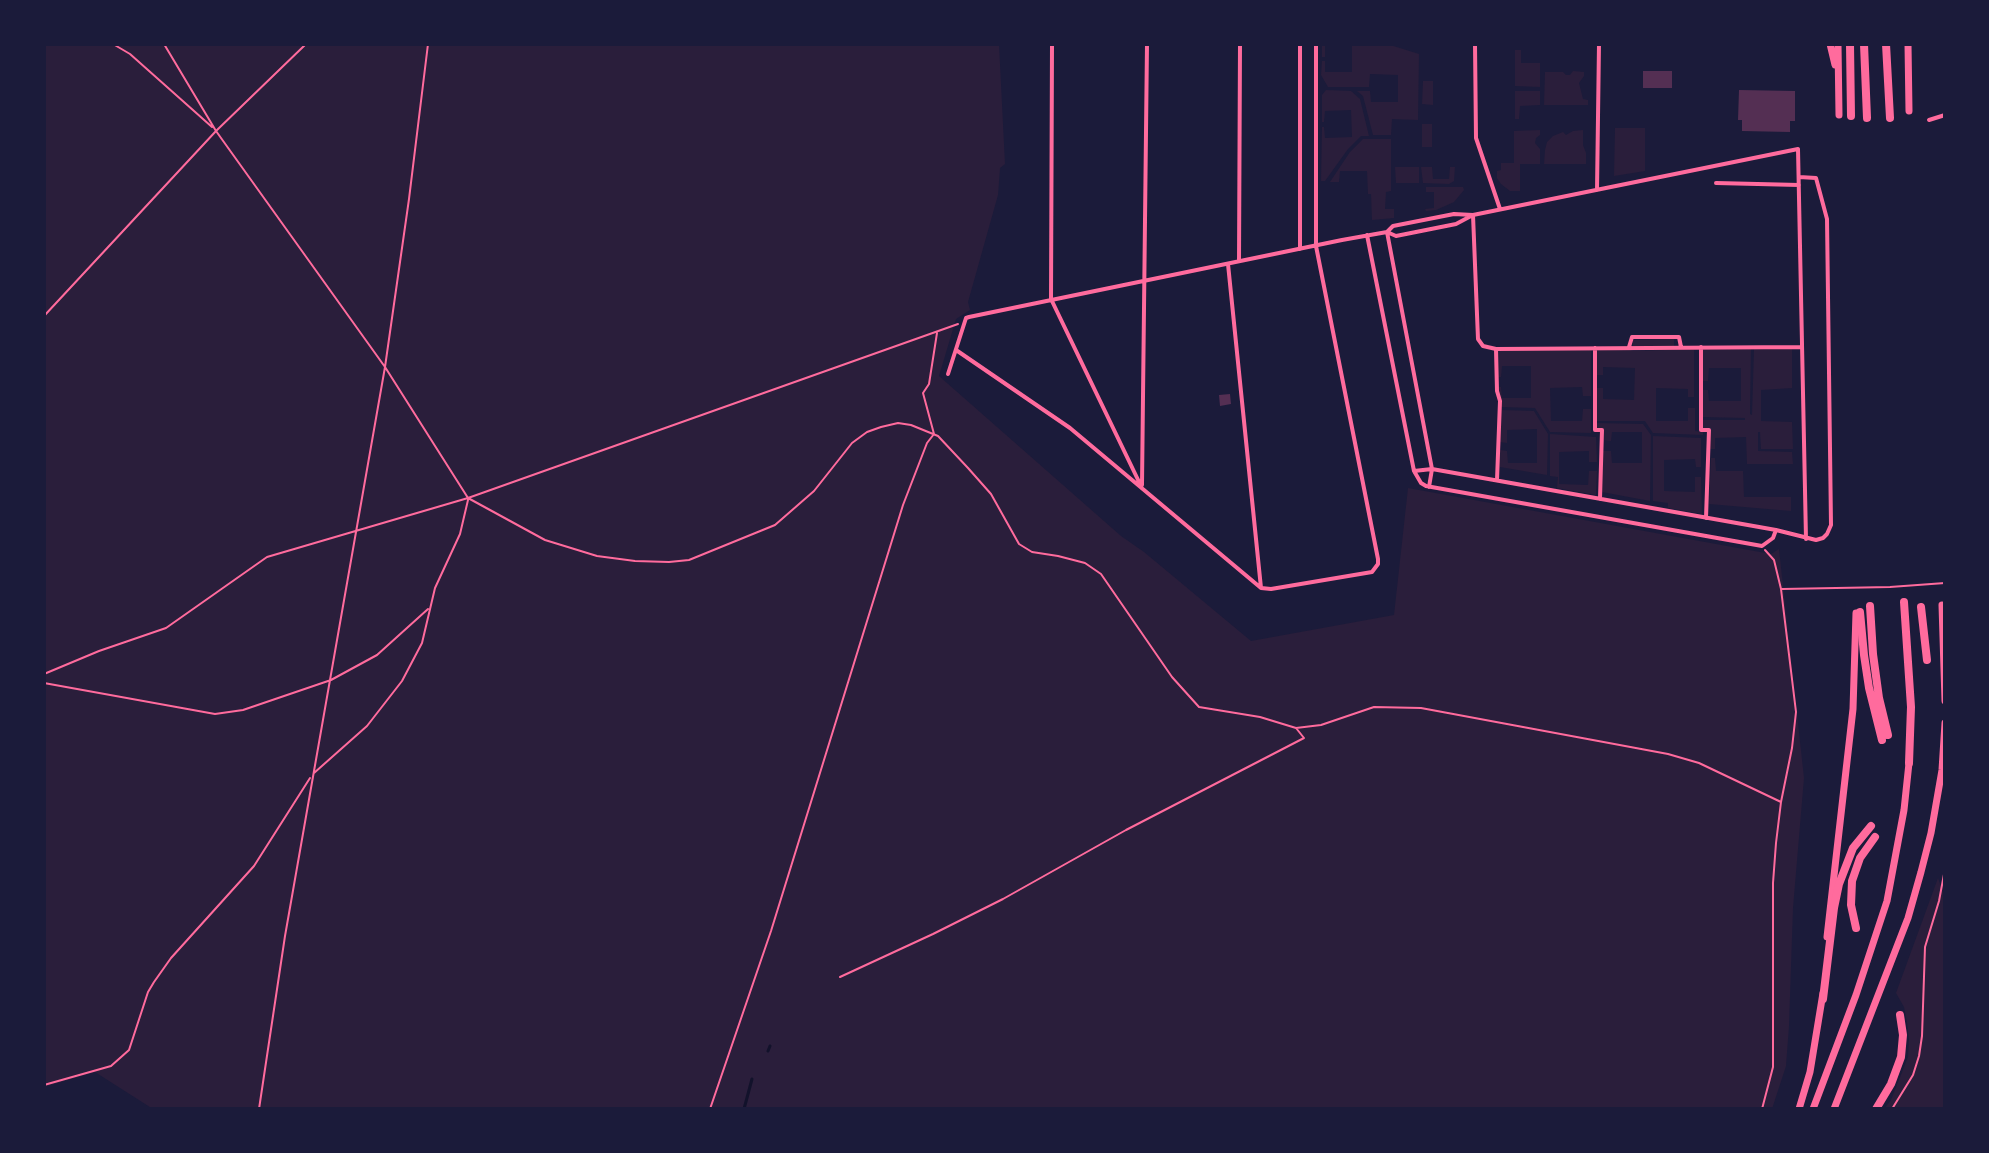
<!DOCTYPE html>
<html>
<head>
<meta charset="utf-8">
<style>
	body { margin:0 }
	#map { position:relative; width:1989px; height:1153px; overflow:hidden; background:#1b1b3a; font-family:Literata,serif }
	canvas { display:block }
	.frame { position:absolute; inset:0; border:46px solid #1b1b3a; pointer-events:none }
</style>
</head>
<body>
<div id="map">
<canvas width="1989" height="1153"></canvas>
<div class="frame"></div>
</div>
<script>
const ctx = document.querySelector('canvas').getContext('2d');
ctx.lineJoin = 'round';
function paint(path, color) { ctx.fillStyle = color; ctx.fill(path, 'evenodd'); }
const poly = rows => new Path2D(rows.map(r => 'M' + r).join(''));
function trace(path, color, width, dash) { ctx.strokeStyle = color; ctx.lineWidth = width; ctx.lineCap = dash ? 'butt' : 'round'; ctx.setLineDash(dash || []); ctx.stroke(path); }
paint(poly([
	[44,44,999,44,1005,164,1000,168,998,195,968,302,970,310,956,319,939,376,1121,536,1144,552,1251,641,1394,615,1408,488,1771,554,1779,549,1804,778,1793,908,1789,1026,1786,1066,1772,1109,153,1109,95,1072,44,1087],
	[1322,44,1387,44,1419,54,1418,120,1392,119,1391,135,1373,135,1363,96,1357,91,1370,91,1371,102,1398,102,1398,75,1370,74,1369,87,1328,87,1321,75,1322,61,1325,61,1325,72,1352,72,1352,45,1325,45,1325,57,1322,57],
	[1515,50,1521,50,1521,63,1540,63,1540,87,1515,86],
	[1573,71,1584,72,1584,76,1579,83,1583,99,1588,100,1588,105,1544,105,1545,72,1563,72,1566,75,1570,75],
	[1423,81,1433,81,1433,105,1422,104],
	[1326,90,1351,91,1360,99,1369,136,1361,136,1348,149,1325,181,1321,181,1322,127,1324,127,1325,138,1352,137,1351,110,1325,111,1324,122,1322,122,1322,95],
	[1515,91,1540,91,1540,105,1520,106,1519,119,1515,119],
	[1422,124,1432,124,1432,147,1422,147],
	[1615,128,1645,128,1645,171,1614,176],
	[1540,130,1540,135,1536,138,1535,143,1540,149,1540,164,1520,164,1520,191,1510,191,1501,184,1497,178,1497,171,1501,170,1501,163,1514,163,1514,131],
	[1583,130,1583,145,1586,153,1586,164,1544,164,1545,150,1547,142,1553,136,1563,132,1566,135,1573,131],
	[1363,139,1391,139,1391,191,1386,192,1385,209,1394,209,1394,218,1372,220,1371,194,1368,194,1367,171,1340,171,1339,182,1330,182,1350,152],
	[1395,167,1419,167,1419,183,1396,183],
	[1421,167,1432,167,1433,179,1449,179,1450,167,1455,167,1454,181,1449,184,1423,183],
	[1426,187,1463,187,1464,190,1454,202,1436,210,1426,211,1425,209,1434,208,1434,192,1426,192],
	[1674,339,1674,346,1633,347,1633,340],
	[1627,349,1633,351,1694,349,1694,397,1688,397,1688,389,1656,388,1656,421,1688,421,1688,408,1695,408,1695,431,1703,432,1703,435,1653,433,1645,421,1597,421,1597,388,1603,388,1603,399,1634,400,1635,368,1603,367,1603,375,1597,375,1597,350],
	[1751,349,1750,414,1752,415,1754,349,1792,349,1792,388,1761,390,1761,421,1792,422,1793,449,1761,449,1760,432,1758,432,1758,451,1792,452,1793,464,1747,464,1746,437,1715,438,1715,449,1710,449,1711,428,1702,428,1702,420,1745,420,1745,418,1702,417,1703,390,1708,390,1709,401,1741,401,1741,368,1709,368,1708,381,1703,381,1702,350],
	[1498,350,1591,350,1591,396,1583,396,1582,387,1550,388,1551,421,1582,421,1583,409,1591,409,1591,433,1550,432,1535,408,1501,407,1498,387,1501,387,1502,398,1531,398,1531,366,1502,366,1501,377,1498,377],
	[1501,410,1534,411,1548,434,1547,475,1500,467,1500,450,1507,451,1508,463,1537,463,1537,429,1507,430,1507,443,1500,442],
	[1596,423,1643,424,1651,435,1650,501,1602,492,1603,451,1611,451,1612,463,1642,463,1642,432,1612,432,1611,441,1604,440,1603,429,1596,429],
	[1550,434,1596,437,1597,462,1589,462,1589,451,1559,452,1559,484,1588,485,1589,471,1597,471,1596,495,1557,488,1558,477,1550,476],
	[1653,436,1701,438,1701,467,1696,467,1695,459,1664,460,1664,491,1695,492,1695,477,1701,477,1702,514,1668,508,1668,503,1653,501],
	[1711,458,1715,458,1716,471,1743,471,1744,497,1791,497,1791,511,1709,504],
	[1938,878,1945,898,1945,1109,1884,1109,1891,1100,1908,1057,1909,1040,1907,1023,1904,1007,1896,993]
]), '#2a1e3b');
trace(poly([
	[768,1051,770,1046],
	[744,1109,752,1079]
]), '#12122b', 3);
paint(poly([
	[1643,71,1672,71,1672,88,1643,88],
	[1739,90,1795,91,1795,121,1790,121,1790,132,1742,131,1742,120,1738,120],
	[1230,394,1231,404,1220,406,1219,395]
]), '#542f53');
trace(poly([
	[113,44,130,54,212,127],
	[164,44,216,131,385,367,468,498,545,540,597,556,635,561,669,562,689,560,775,525,814,491,852,443,867,432,881,427,898,423,911,425,938,436,968,468,991,494,1019,544,1032,552,1058,556,1085,563,1101,574,1172,677,1199,707,1260,717,1296,728,1321,725,1374,707,1421,708,1668,754,1699,763,1781,802],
	[44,316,216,131,306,44],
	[1782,589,1890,587,1945,583],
	[44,674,99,651,166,628,267,557,468,498,958,324],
	[44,683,215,714,243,710,331,680,377,655,428,609],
	[314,773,367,726,402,681,422,643,435,588,460,534,468,500],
	[840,977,933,934,1003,899,1126,830,1304,738,1296,728],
	[44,1085,111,1066,129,1050,148,992,154,982,171,958,254,866,310,778],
	[259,1109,285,936,385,367,409,199,428,44],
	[710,1109,771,931,903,505,927,443,934,434,923,393,929,384,937,333],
	[1762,1109,1773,1067,1773,883,1776,843,1781,802,1792,748,1796,712,1781,589,1774,560,1765,550],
	[1892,1109,1913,1075,1919,1056,1922,1036,1925,947,1939,901,1945,869]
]), '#ff6b9d', 2);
trace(poly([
	[1052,44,1051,299,1141,486],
	[1475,44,1476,138,1500,209],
	[1929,120,1945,115],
	[1716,183,1799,185],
	[1597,190,1599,44],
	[1473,215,1478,339,1483,346,1496,349,1802,347],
	[1387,232,1432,469,1776,530,1816,540,1823,538,1827,534,1831,525,1827,219,1816,178,1799,177],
	[1387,232,1393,226,1454,214,1473,215,1798,149,1806,539],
	[1367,235,1414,471,1421,483,1426,486,1762,546,1773,538,1776,530],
	[1300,249,1300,44],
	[1239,261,1240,44],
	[1228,264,1261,588],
	[1629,347,1632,337,1679,337,1681,347],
	[1701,347,1701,430,1709,430,1706,518],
	[1595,348,1595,430,1602,430,1600,499],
	[1496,349,1497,391,1500,401,1497,480],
	[956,350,1070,428,1261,588,1271,589,1372,572,1378,564,1378,559,1316,246,1316,44],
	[948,374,966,318,969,317,1342,240,1387,232,1396,236,1456,224,1471,216],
	[1414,471,1432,469,1429,487],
	[1142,485,1147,44]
]), '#ff6b9d', 4);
trace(poly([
	[1830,44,1835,65],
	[1838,44,1839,115],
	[1908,44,1909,111],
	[1942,605,1945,701],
	[1827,937,1853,709,1856,613],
	[1799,1109,1810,1072,1823,993],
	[1813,1109,1856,995,1887,901,1904,810,1909,763],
	[1834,1109,1908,918,1921,872,1931,833,1942,770,1945,723]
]), '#ff6b9d', 7);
trace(poly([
	[1850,44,1851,116],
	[1864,44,1867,118],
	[1886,44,1890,118],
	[1904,602,1911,707,1909,763],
	[1870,606,1873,654,1879,698,1888,735],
	[1921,607,1927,660],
	[1860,612,1864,655,1869,688,1882,740],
	[1856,928,1851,905,1852,881,1860,858,1875,837],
	[1823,999,1834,908,1839,884,1853,848,1871,826],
	[1876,1109,1891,1084,1901,1057,1903,1035,1900,1015]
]), '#ff6b9d', 8);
</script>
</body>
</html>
